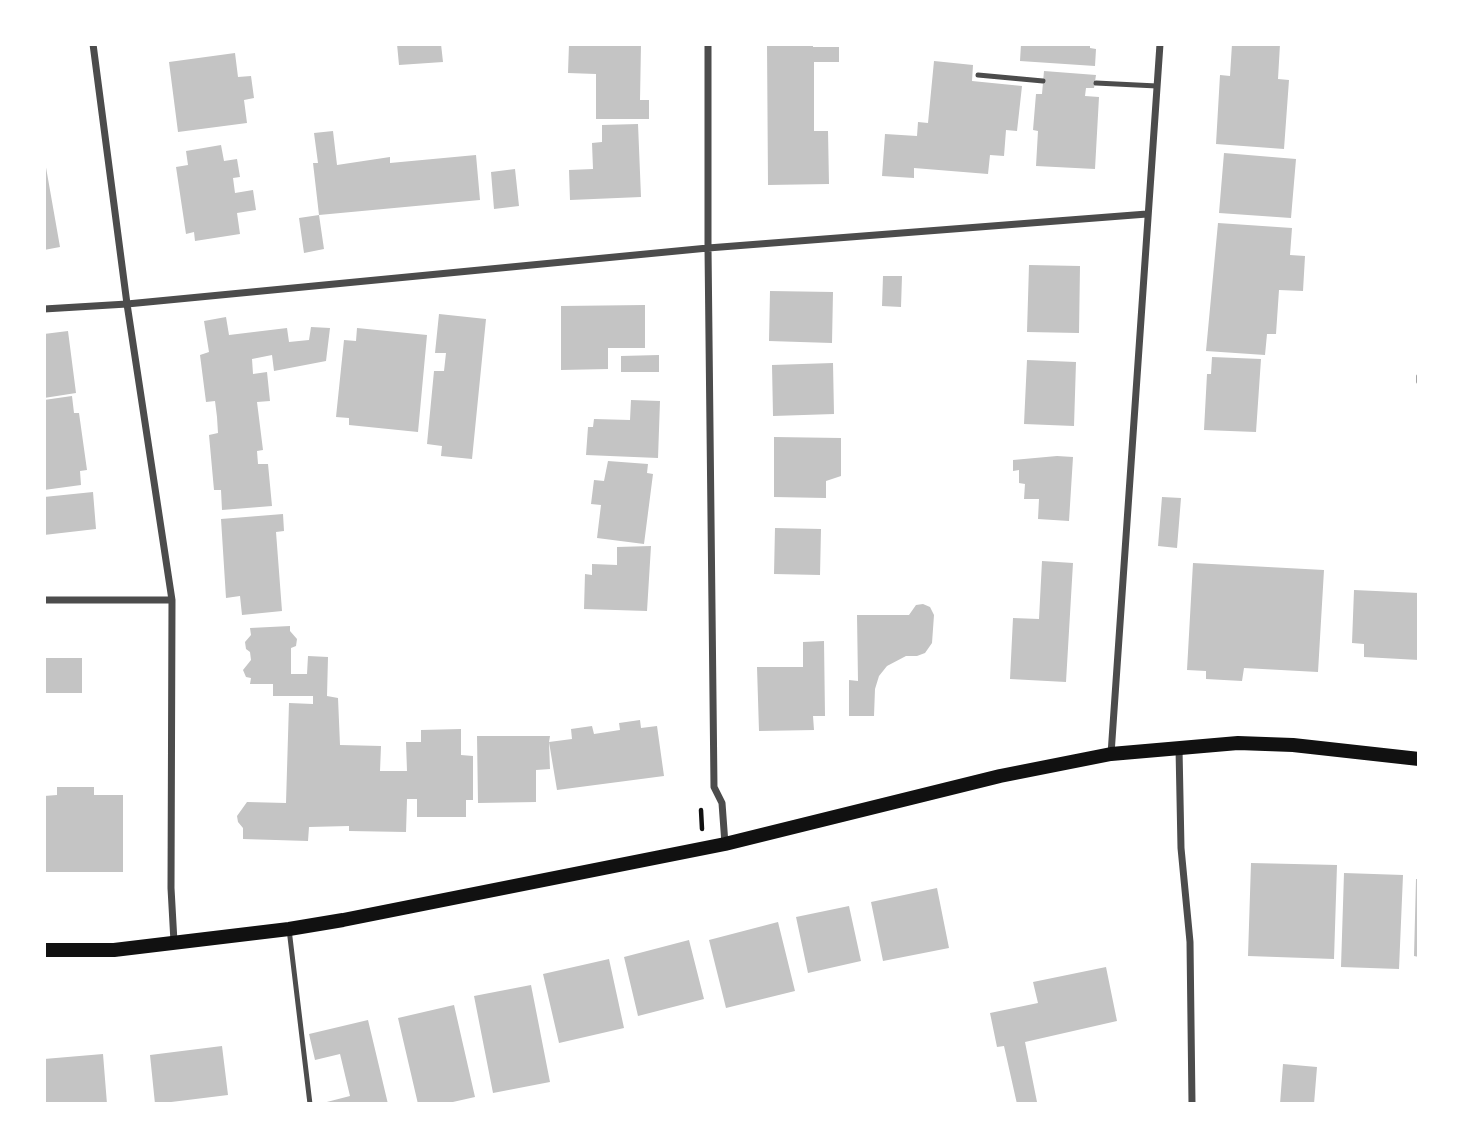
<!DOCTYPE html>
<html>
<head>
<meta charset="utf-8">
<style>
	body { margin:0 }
	#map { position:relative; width:1463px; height:1148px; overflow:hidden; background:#fff; font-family:"Noto Sans",sans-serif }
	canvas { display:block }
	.frame { position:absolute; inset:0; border:46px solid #fff; pointer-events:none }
</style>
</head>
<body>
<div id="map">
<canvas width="1463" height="1148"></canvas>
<div class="frame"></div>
</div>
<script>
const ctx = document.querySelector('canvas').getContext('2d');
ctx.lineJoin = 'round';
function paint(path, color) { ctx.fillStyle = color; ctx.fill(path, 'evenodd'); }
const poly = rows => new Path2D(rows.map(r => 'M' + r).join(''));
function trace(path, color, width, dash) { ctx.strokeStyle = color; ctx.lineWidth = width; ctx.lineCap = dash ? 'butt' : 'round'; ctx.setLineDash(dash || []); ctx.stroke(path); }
paint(poly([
	[397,44,441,44,443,62,399,65],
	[569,44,641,44,640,100,649,100,649,119,596,119,596,74,568,73],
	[767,44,813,44,813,47,839,47,839,62,814,62,814,131,828,131,829,184,768,185],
	[1021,44,1090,44,1090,48,1096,49,1095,66,1020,61],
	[1232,44,1280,44,1278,79,1289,80,1284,149,1216,144,1220,75,1230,76],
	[235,53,238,77,251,76,254,98,244,100,247,123,178,132,169,62],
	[934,61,973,65,972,81,1022,86,1017,131,1006,130,1004,156,990,155,988,174,914,168,914,178,882,176,885,134,917,136,918,122,928,123],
	[1044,71,1096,75,1094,88,1086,88,1085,96,1099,97,1095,169,1036,166,1038,131,1033,130,1036,94,1042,94],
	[638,124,641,197,570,200,569,170,593,169,592,143,602,142,602,125],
	[333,131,337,165,390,157,390,163,476,155,480,200,319,215,324,249,304,253,299,218,319,215,313,163,318,163,314,133],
	[221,145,224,161,237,159,240,177,233,178,235,193,253,190,256,210,237,213,240,234,195,241,194,232,186,234,176,167,188,165,186,151],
	[1224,153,1296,159,1291,218,1219,213],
	[44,156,60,247,44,250],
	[515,169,519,206,494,209,491,172],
	[1218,223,1292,228,1290,255,1305,256,1303,291,1279,290,1276,334,1267,334,1265,355,1206,351],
	[1029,265,1080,266,1079,333,1027,332],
	[883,276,902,276,901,307,882,306],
	[770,291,833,292,832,343,769,341],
	[645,305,645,348,608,348,608,369,561,370,561,306],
	[439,314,486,319,472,459,441,456,442,446,427,444,434,371,444,371,446,353,435,353],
	[226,317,229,335,287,328,289,342,309,340,311,327,330,328,326,361,274,371,272,355,252,359,253,374,267,372,270,401,257,402,263,450,257,451,258,464,268,464,272,506,222,510,221,490,214,490,209,435,218,433,217,417,215,401,206,402,200,355,209,352,204,321],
	[357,328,427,335,418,432,349,425,349,418,336,417,344,340,356,341],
	[68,331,76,393,44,398,44,334],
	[659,355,659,372,621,372,621,356],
	[1212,357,1261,359,1256,432,1204,430,1207,374,1211,374],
	[1027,360,1076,362,1074,426,1024,424],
	[833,363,834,414,773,416,772,365],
	[72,396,74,413,79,413,87,470,80,471,81,485,44,490,44,400],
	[631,400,660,401,658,458,586,455,588,427,593,427,594,419,630,420],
	[774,437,841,438,841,476,826,481,826,498,774,497],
	[1057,456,1073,457,1069,521,1038,519,1039,499,1024,499,1025,484,1019,483,1019,470,1013,471,1013,460],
	[608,461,648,464,647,473,653,474,644,544,597,538,601,505,591,504,594,480,604,481],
	[93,492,96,529,44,535,44,497],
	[1162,497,1181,498,1177,548,1158,546],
	[283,514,284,531,276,532,282,611,242,615,240,596,226,598,221,519],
	[775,528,821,529,820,575,774,574],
	[651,546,647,611,584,609,585,574,592,575,592,564,617,565,617,547],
	[1042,561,1073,563,1066,682,1010,679,1013,618,1039,619],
	[1193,563,1324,570,1318,672,1244,668,1242,681,1206,679,1206,671,1187,670],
	[1354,590,1419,593,1419,660,1364,657,1364,644,1352,643],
	[923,604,930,607,934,615,932,643,925,653,917,656,906,656,887,666,879,676,875,689,874,716,849,716,849,680,858,681,857,615,909,615,916,605],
	[290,626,290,631,297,639,296,646,291,648,291,674,307,674,308,656,328,657,327,696,338,698,340,745,381,746,380,771,407,771,406,742,421,742,421,730,461,729,461,755,473,756,473,800,466,800,466,817,417,817,417,799,407,799,406,832,349,831,349,826,309,827,308,841,243,839,243,828,238,822,237,816,247,802,286,803,289,703,313,704,313,696,273,696,273,684,250,684,251,678,246,677,243,670,251,660,250,652,246,649,245,642,251,635,250,628],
	[824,641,825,716,813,716,814,730,759,731,757,667,803,667,803,642],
	[44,658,82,658,82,693,44,693],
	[640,720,641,728,657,726,664,776,557,790,549,742,550,769,536,770,536,802,478,803,477,736,550,736,549,742,572,739,571,729,592,726,594,734,620,730,619,723],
	[57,787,94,787,94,795,123,795,123,872,44,872,44,796,57,795],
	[1251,863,1337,865,1334,959,1248,956],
	[1344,873,1403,875,1399,969,1341,967],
	[1416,879,1419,879,1419,957,1414,956],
	[937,888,949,948,883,961,871,902],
	[849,906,861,961,808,973,796,917],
	[778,922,795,991,726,1008,709,940],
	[689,940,704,999,638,1016,624,957],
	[609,959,624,1028,559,1043,543,974],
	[1106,967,1117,1021,1025,1042,1037,1102,1017,1104,1004,1046,997,1047,990,1013,1038,1003,1033,982],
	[531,985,550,1082,493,1093,474,996],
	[454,1005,475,1097,444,1104,418,1104,398,1018],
	[368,1020,388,1104,319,1104,350,1096,340,1054,315,1060,309,1034],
	[222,1046,228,1095,155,1104,150,1055],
	[103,1054,107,1104,44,1104,44,1059],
	[1283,1064,1317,1067,1314,1104,1280,1104]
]), '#c4c4c4');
trace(poly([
	[701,810,702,829]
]), '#111', 4.5);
trace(poly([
	[978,75,1043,81],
	[1096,83,1157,86],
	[1419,376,1419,382],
	[289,929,310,1104]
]), '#4c4c4c', 5);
trace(poly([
	[93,44,127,304,172,600,171,888,174,942],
	[708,44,708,248,714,787,722,803,725,844],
	[44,309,127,304,708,248,1147,214],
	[44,600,172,600],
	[1179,748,1181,848,1190,942,1192,1104],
	[1111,754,1160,44]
]), '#4c4c4c', 7);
trace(poly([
	[44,950,114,950,289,929,343,920,725,844,1000,776,1111,754,1238,743,1293,745,1419,759]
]), '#111', 14);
</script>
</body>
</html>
